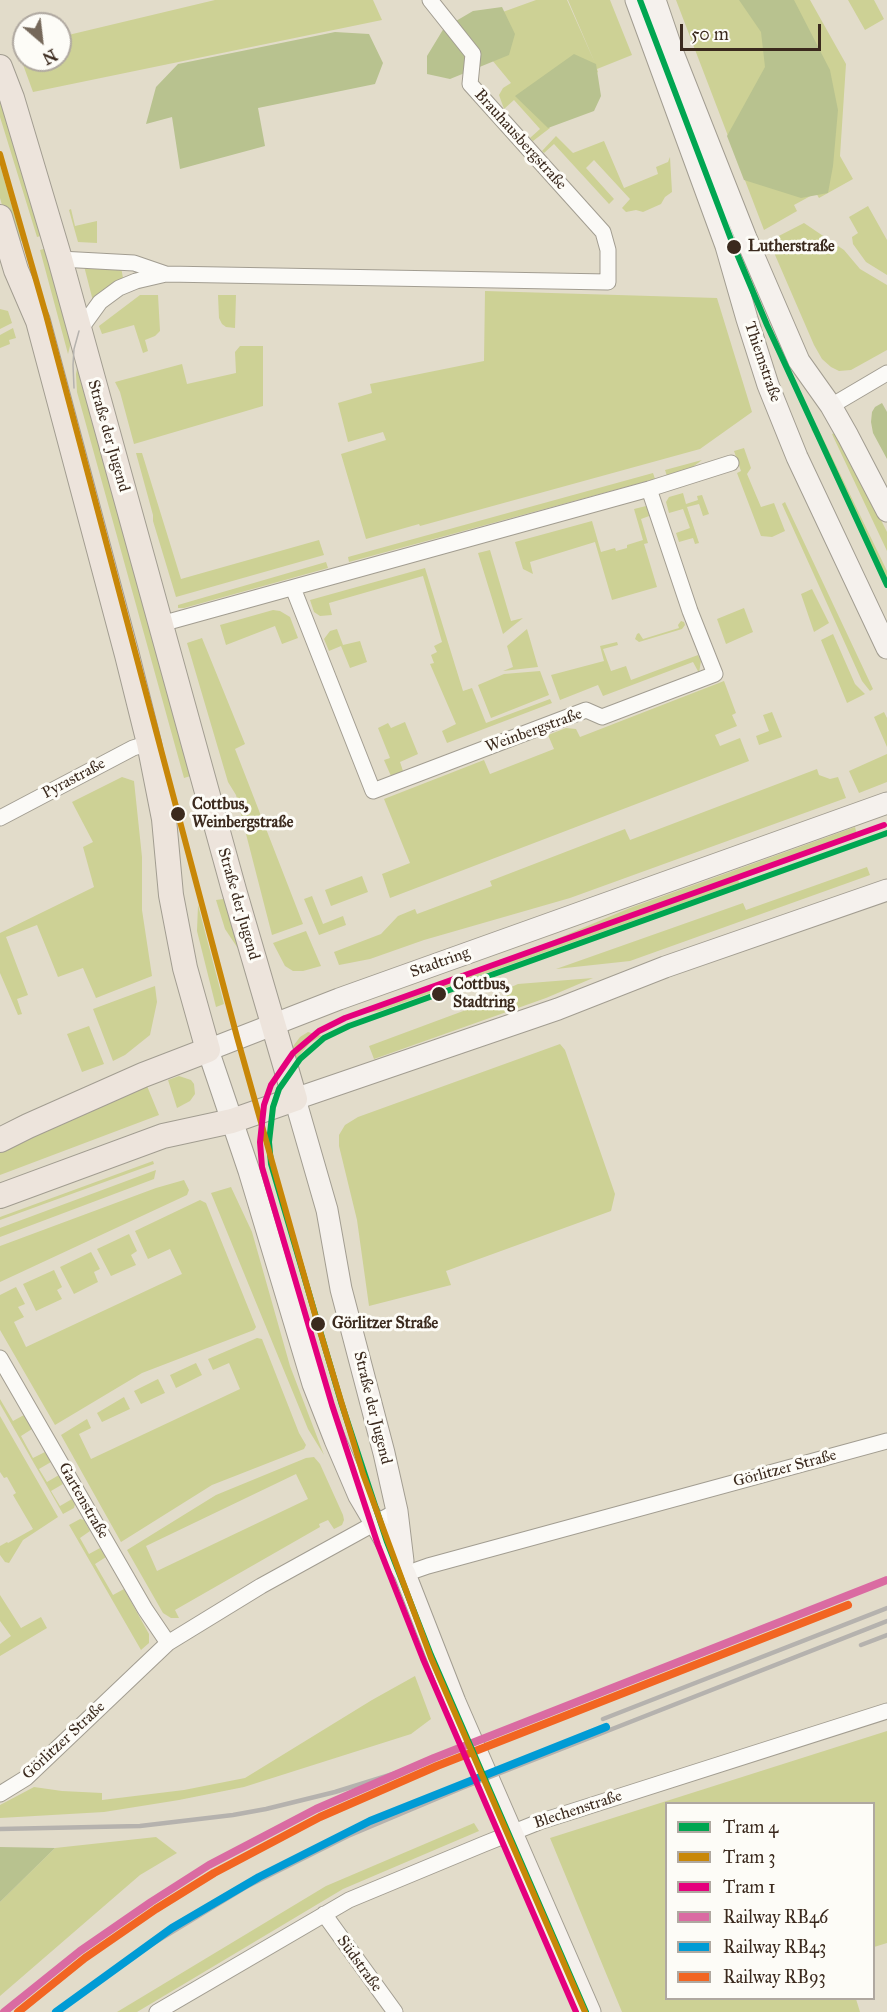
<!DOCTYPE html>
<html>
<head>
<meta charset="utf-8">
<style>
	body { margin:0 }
	#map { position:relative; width:887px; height:2012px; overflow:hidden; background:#e2dcca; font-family:"IM FELL Great Primer",serif }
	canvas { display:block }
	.legend { position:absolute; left:665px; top:1802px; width:210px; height:198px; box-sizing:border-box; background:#fdfcf7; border:2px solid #afa8a0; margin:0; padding:8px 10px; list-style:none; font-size:18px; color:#3b2a1e }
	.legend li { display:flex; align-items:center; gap:12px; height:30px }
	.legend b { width:30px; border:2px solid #afa8a0 }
	.north { position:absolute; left:12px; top:12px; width:60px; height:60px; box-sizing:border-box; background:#fdfcf7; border:2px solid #afa8a0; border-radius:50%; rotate:152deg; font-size:16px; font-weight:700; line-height:24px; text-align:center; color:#3b2a1e }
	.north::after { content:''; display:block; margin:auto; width:21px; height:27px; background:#75685a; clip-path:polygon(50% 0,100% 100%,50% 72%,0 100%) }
	.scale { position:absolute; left:680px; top:24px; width:141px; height:27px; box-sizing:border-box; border:3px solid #3b2a1e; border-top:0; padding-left:8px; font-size:18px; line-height:21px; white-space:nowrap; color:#3b2a1e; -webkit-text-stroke:4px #fdfcf7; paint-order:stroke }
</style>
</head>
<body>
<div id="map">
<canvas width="887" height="2012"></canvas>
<ul class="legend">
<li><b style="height:8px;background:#00a651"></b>Tram 4</li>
<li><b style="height:8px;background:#c88708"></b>Tram 3</li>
<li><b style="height:8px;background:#e5007d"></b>Tram 1</li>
<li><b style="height:8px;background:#da6ba2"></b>Railway RB46</li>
<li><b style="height:8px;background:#009bd5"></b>Railway RB43</li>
<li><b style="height:8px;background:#f26522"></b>Railway RB93</li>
</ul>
<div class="north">N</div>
<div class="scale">50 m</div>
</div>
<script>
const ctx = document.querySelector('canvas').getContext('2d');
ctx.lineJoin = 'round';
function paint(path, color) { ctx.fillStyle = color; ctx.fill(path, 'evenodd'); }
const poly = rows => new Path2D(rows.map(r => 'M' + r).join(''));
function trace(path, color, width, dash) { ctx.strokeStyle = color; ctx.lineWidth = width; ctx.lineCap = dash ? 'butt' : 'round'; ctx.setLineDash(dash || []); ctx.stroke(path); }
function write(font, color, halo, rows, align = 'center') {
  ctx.font = font + ' "IM FELL Great Primer",serif'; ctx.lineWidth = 6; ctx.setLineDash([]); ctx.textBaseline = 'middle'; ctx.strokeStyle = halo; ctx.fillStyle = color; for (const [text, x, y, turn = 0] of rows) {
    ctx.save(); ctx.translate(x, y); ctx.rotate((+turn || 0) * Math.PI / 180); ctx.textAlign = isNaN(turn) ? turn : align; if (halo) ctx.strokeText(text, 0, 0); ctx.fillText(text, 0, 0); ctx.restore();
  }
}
paint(poly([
	[215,0,373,0,382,20,33,92,17,48,24,46,24,60,60,60,60,37],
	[536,0,567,0,595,63,568,0,610,0,632,55,597,69,598,72,530,106,550,128,533,141,530,138,540,129,514,100,504,109,499,95,503,88,511,83,464,26],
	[676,0,810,0,846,64,840,156,853,179,819,198,816,193,794,205,797,211,764,230],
	[848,0,874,0,884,19,865,30],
	[0,91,44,235,37,237,0,117],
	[556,136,573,153,604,141,624,188,658,174,656,167,668,162,670,157,672,192,665,197,661,204,643,212,636,210,626,212,622,208,630,199,594,160,586,168,614,199,609,204,554,144,544,153,542,151],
	[0,165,22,241,13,244,0,198],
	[868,206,887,240,887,275,866,262,853,244,852,237,858,233,849,217],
	[71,209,75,226,97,221,97,243,78,242,69,210],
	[804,223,844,250,860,269,887,285,887,350,851,370,839,371,831,367,822,359,814,345,769,241],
	[47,248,72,338,68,354,40,250],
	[84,266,121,267,123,278,93,301],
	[485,291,717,298,752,412,700,449,420,526,419,524,366,539,341,454,386,440,383,432,348,442,338,403,372,393,370,384,484,361],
	[140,295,158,295,160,331,155,336,145,340,148,351,143,353,134,325,102,334,99,326],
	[218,295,236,295,235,328,226,327,222,324,219,318],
	[0,309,8,311,12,323,0,329],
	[13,328,16,338,9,340,10,344,0,348,0,335],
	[240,346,263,346,263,406,134,444,120,392,115,382,182,364,187,384,236,373,235,352],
	[78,362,194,775,184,778,77,392,76,374],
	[817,426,887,571,887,586,820,444,811,429],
	[837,432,887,532,887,551,832,434],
	[744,448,751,468,747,474,761,507,774,503,785,531,772,537,761,536,737,473,741,471,734,451],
	[136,453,142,453,181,579,319,540,324,555,176,597,153,521,153,515],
	[702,460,690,469,667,476,665,470],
	[653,473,655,479,349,562,348,557],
	[683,493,686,504,698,500,697,496,702,495,709,514,703,516,699,504,687,507,699,543,695,544,693,538,679,542,676,533,690,528,683,509,669,513,666,502,669,497],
	[785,502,873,689,870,691,862,681,782,504],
	[646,506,649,508,652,515,641,519,648,543,644,544,657,587,612,600,595,542,530,562,533,574,523,569,515,542,592,521,601,552,615,548,616,551,627,548,627,545,643,540,634,509],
	[490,550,511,621,523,618,503,634,478,553],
	[326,562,328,568,184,608,178,608,178,605],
	[425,568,463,691,472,688,486,723,550,699,552,703,447,743,442,731,456,724,430,664,434,663,431,655,437,652,434,646,442,642,423,576,329,603,332,615,320,616,314,612,310,600],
	[812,589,829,623,814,632,801,594],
	[744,608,753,632,726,644,717,619],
	[273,610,280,611,290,617,298,638,282,644,275,626,226,645,220,625],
	[681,621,684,622,685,625,682,629,639,642,635,639,637,634,639,633,643,639,679,628,678,625],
	[337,629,343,645,360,641,367,662,350,668,341,646,329,651,324,639,330,631],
	[527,629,538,667,503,671,513,667,507,646],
	[833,634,855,684,865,694,847,703,821,640],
	[202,638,245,744,235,749,303,924,272,935,236,795,228,782,187,643],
	[617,642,618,645,603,649,611,671,626,666,631,680,698,655,701,661,699,673,693,662,603,696,598,685,560,700,551,675,604,661,600,646],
	[540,671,549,695,491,718,478,685,504,674],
	[724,681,736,713,732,715,737,726,715,735,720,746,740,738,749,761,390,898,382,874,410,863,384,799,484,760,490,774,554,749,548,735,566,728,576,729,580,737],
	[772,712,782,737,759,745,756,736,769,731,763,715],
	[884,712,887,718,887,747,874,717],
	[405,722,418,754,400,762,403,771,391,776,384,760,390,758,378,728,388,723,391,728],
	[887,754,887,782,859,793,849,771],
	[817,769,819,775,830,779,838,777,846,798,570,898,424,940,370,959,339,965,334,952,381,934,398,916,415,909,417,914,492,886,490,881,625,829,630,840],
	[122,777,134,781,142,857,142,910,152,976,96,998,83,968,58,977,37,925,6,937,28,995,17,999,22,1014,18,1015,0,973,0,933,94,887,83,847,93,842,72,802],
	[855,827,857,835,738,878,739,883,380,1011,360,1014,360,1012,528,951,630,908],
	[867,867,870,875,630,961,556,969,743,903,746,910],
	[362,876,368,892,331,906,325,890],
	[312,896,323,924,343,916,346,925,319,935,304,899],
	[223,899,227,901,241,953,225,929,216,900],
	[198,905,224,1004,216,1007,197,931],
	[306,931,321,966,303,971,293,971,285,966,273,943],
	[593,978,546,998,374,1059,369,1046,509,994,507,989,518,984],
	[155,986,157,1002,150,1035,125,1055,113,1061,93,1009],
	[89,1026,104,1064,82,1072,67,1034],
	[308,1032,322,1036,310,1043,296,1059,292,1054,291,1049,300,1037],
	[560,1044,565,1050,615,1194,611,1211,446,1271,451,1285,369,1306,357,1220,339,1146,339,1135,345,1125,358,1117],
	[179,1076,191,1080,194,1084,195,1094,190,1101,177,1108,168,1080],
	[147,1086,159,1115,0,1175,0,1152,39,1133],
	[153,1161,154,1164,0,1220,0,1217],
	[156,1170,154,1179,0,1237,0,1228],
	[184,1180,189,1190,187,1195,0,1282,0,1246,156,1188],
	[231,1187,252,1232,290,1366,324,1455,308,1429,211,1193],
	[200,1200,206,1203,256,1327,254,1330,142,1373,55,1425,0,1330,0,1295,16,1287,25,1304,18,1307,24,1317,14,1322,26,1347,182,1274,170,1249,148,1259,135,1231],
	[129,1234,137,1251,131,1255,136,1265,111,1276,97,1249],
	[91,1252,100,1269,94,1272,98,1282,74,1294,60,1267],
	[54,1270,62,1287,57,1290,62,1299,36,1311,23,1284],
	[257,1338,262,1339,299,1433,306,1445,304,1449,212,1485,121,1542,61,1435,87,1419,91,1428,79,1434,91,1459,240,1389,229,1363,213,1370,208,1359],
	[196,1363,202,1375,176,1388,170,1375],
	[158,1379,165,1393,141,1404,134,1391],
	[124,1397,130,1409,102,1422,97,1413],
	[0,1399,13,1421,24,1415,32,1429,21,1436,33,1458,45,1452,51,1462,39,1469,47,1482,59,1475,63,1484,51,1491,60,1506,72,1499,75,1504,74,1508,63,1514,0,1404],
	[0,1416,58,1517,23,1540,9,1563,5,1562,0,1555,0,1546,7,1542,8,1543,33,1529,13,1495,16,1493,7,1477,4,1478,0,1472],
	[314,1457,320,1464,343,1515,344,1520,342,1525,334,1529,328,1520,319,1524,320,1527,175,1610,179,1618,171,1618,163,1613,127,1550,216,1495,306,1458],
	[296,1474,308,1499,157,1571,146,1546],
	[80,1519,84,1520,90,1531,80,1538,89,1554,100,1548,106,1557,95,1564,113,1595,124,1589,149,1634,149,1643,141,1650,69,1525],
	[0,1595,21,1628,41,1617,47,1628,0,1656,0,1644,11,1636,0,1621],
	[415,1676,431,1719,411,1734,244,1787,179,1800,104,1812,0,1818,0,1805,34,1787,62,1791,102,1793,102,1800,184,1790,245,1778,372,1700],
	[887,1731,887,1943,874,1947,874,1804,666,1804,666,1998,856,1999,860,2012,622,2012,550,1838],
	[474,1823,479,1831,343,1889,137,2012,117,2012,326,1886],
	[156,1837,177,1853,140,1875,0,1996,0,1902,55,1848]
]), '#cdd195');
paint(poly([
	[739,0,794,0,830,70,838,110,833,166,828,193,801,198,744,180,727,136,765,67,761,32],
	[502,7,515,34,509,55,450,79,427,74,427,56,444,28,473,11],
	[335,32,369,34,383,63,375,84,258,108,265,146,180,169,172,117,146,124,156,87,178,64],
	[574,54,596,64,601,96,594,111,548,128,515,96],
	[882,403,887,412,887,459,873,433,871,422,872,412,875,407],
	[0,1847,55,1848,0,1902]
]), '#b8c28f');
const minor = poly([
	[60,259,134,263,166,274],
	[79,331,100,302,119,288,136,281,166,274,608,282,608,250,603,232,470,84,473,54,430,0],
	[831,406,887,373],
	[293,588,373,791,586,710,602,717,715,674,690,611,649,489],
	[161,624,649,489,731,463],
	[0,818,133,748,149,743],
	[0,1358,145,1609,168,1643],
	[405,1574,428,1566,887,1441],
	[0,1794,26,1778,168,1643,261,1586,397,1511],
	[324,1914,395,2012],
	[157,2012,349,1900,484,1844,539,1822,887,1711]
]);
const secondary = poly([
	[636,0,726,246,747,319,768,385,797,457,887,648],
	[655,0,673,53,746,238,799,361,831,406,848,436,887,511],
	[403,1561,397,1511,384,1453,341,1289,327,1210,295,1099,558,1009,665,967,887,890],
	[590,2012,455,1702,405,1574,359,1496,335,1440,313,1384,249,1171,208,1050,339,999,887,803]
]);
const primary = poly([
	[0,67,12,98,60,259,234,890,295,1099,232,1121,163,1136,0,1196],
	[0,217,16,270,38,321,127,655,149,743,164,819,171,895,185,968,208,1050,143,1075,28,1126,0,1140]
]);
trace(minor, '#a29d91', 17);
trace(secondary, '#a29d91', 23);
trace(primary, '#a29d91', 26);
trace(minor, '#fbfaf7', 15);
trace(secondary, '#f5f1ed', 21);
trace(primary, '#ede4dc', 24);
trace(poly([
	[74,388,73,365,74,349,79,331]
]), '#b5b2ae', 1.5);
trace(poly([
	[861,1645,887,1635],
	[603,1719,887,1608],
	[0,1829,140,1826,233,1815,266,1809,335,1792,393,1774,434,1758],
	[144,1949,246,1887,348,1836,462,1788,887,1621]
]), '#b5b2ae', 4.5);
trace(poly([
	[4,2012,80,1951,151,1902,209,1865,316,1809,434,1758,887,1580]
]), '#da6ba2', 8);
trace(poly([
	[56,2012,172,1928,259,1877,370,1821,606,1727]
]), '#009bd5', 8);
trace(poly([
	[18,2012,85,1958,156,1909,214,1873,320,1817,437,1766,848,1605]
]), '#f26522', 8);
trace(poly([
	[640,0,732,242,767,325,887,585],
	[586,2012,431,1655,387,1542,341,1402,271,1164,269,1142,273,1107,279,1089,300,1059,324,1038,349,1026,887,833]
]), '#00a651', 6);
trace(poly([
	[0,154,46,315,237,1037,316,1318,363,1474,431,1658,585,2012]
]), '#c88708', 6);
trace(poly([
	[576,2012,423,1659,378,1545,332,1405,262,1167,260,1142,264,1105,271,1085,293,1053,319,1031,345,1018,884,825]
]), '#e5007d', 6);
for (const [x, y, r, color] of [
	[734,247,8,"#3b2a1e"],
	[178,814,8,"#3b2a1e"],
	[439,994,8,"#3b2a1e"],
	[318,1324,8,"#3b2a1e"]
]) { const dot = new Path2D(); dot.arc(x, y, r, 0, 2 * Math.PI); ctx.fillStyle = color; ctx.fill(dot); trace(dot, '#fdfcf7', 2); }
write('16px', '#3b2a1e', '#fdfcf7', [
	["Brauhausbergstraße",520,140,48],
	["Thiemstraße",762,362,71],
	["Straße der Jugend",108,436,74],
	["Weinbergstraße",534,731,-20],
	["Pyrastraße",74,779,-28],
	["Straße der Jugend",238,904,74],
	["Stadtring",440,963,-20],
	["Straße der Jugend",372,1408,76],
	["Görlitzer Straße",785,1469,-15],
	["Gartenstraße",83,1501,60],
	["Görlitzer Straße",64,1741,-43],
	["Blechenstraße",578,1810,-18],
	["Südstraße",359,1964,54]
]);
write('bold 16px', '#3b2a1e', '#fdfcf7', [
	["Lutherstraße",748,247],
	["Cottbus,",192,805],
	["Weinbergstraße",192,823],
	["Cottbus,",453,985],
	["Stadtring",453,1003],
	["Görlitzer Straße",332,1324]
], 'left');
</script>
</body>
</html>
